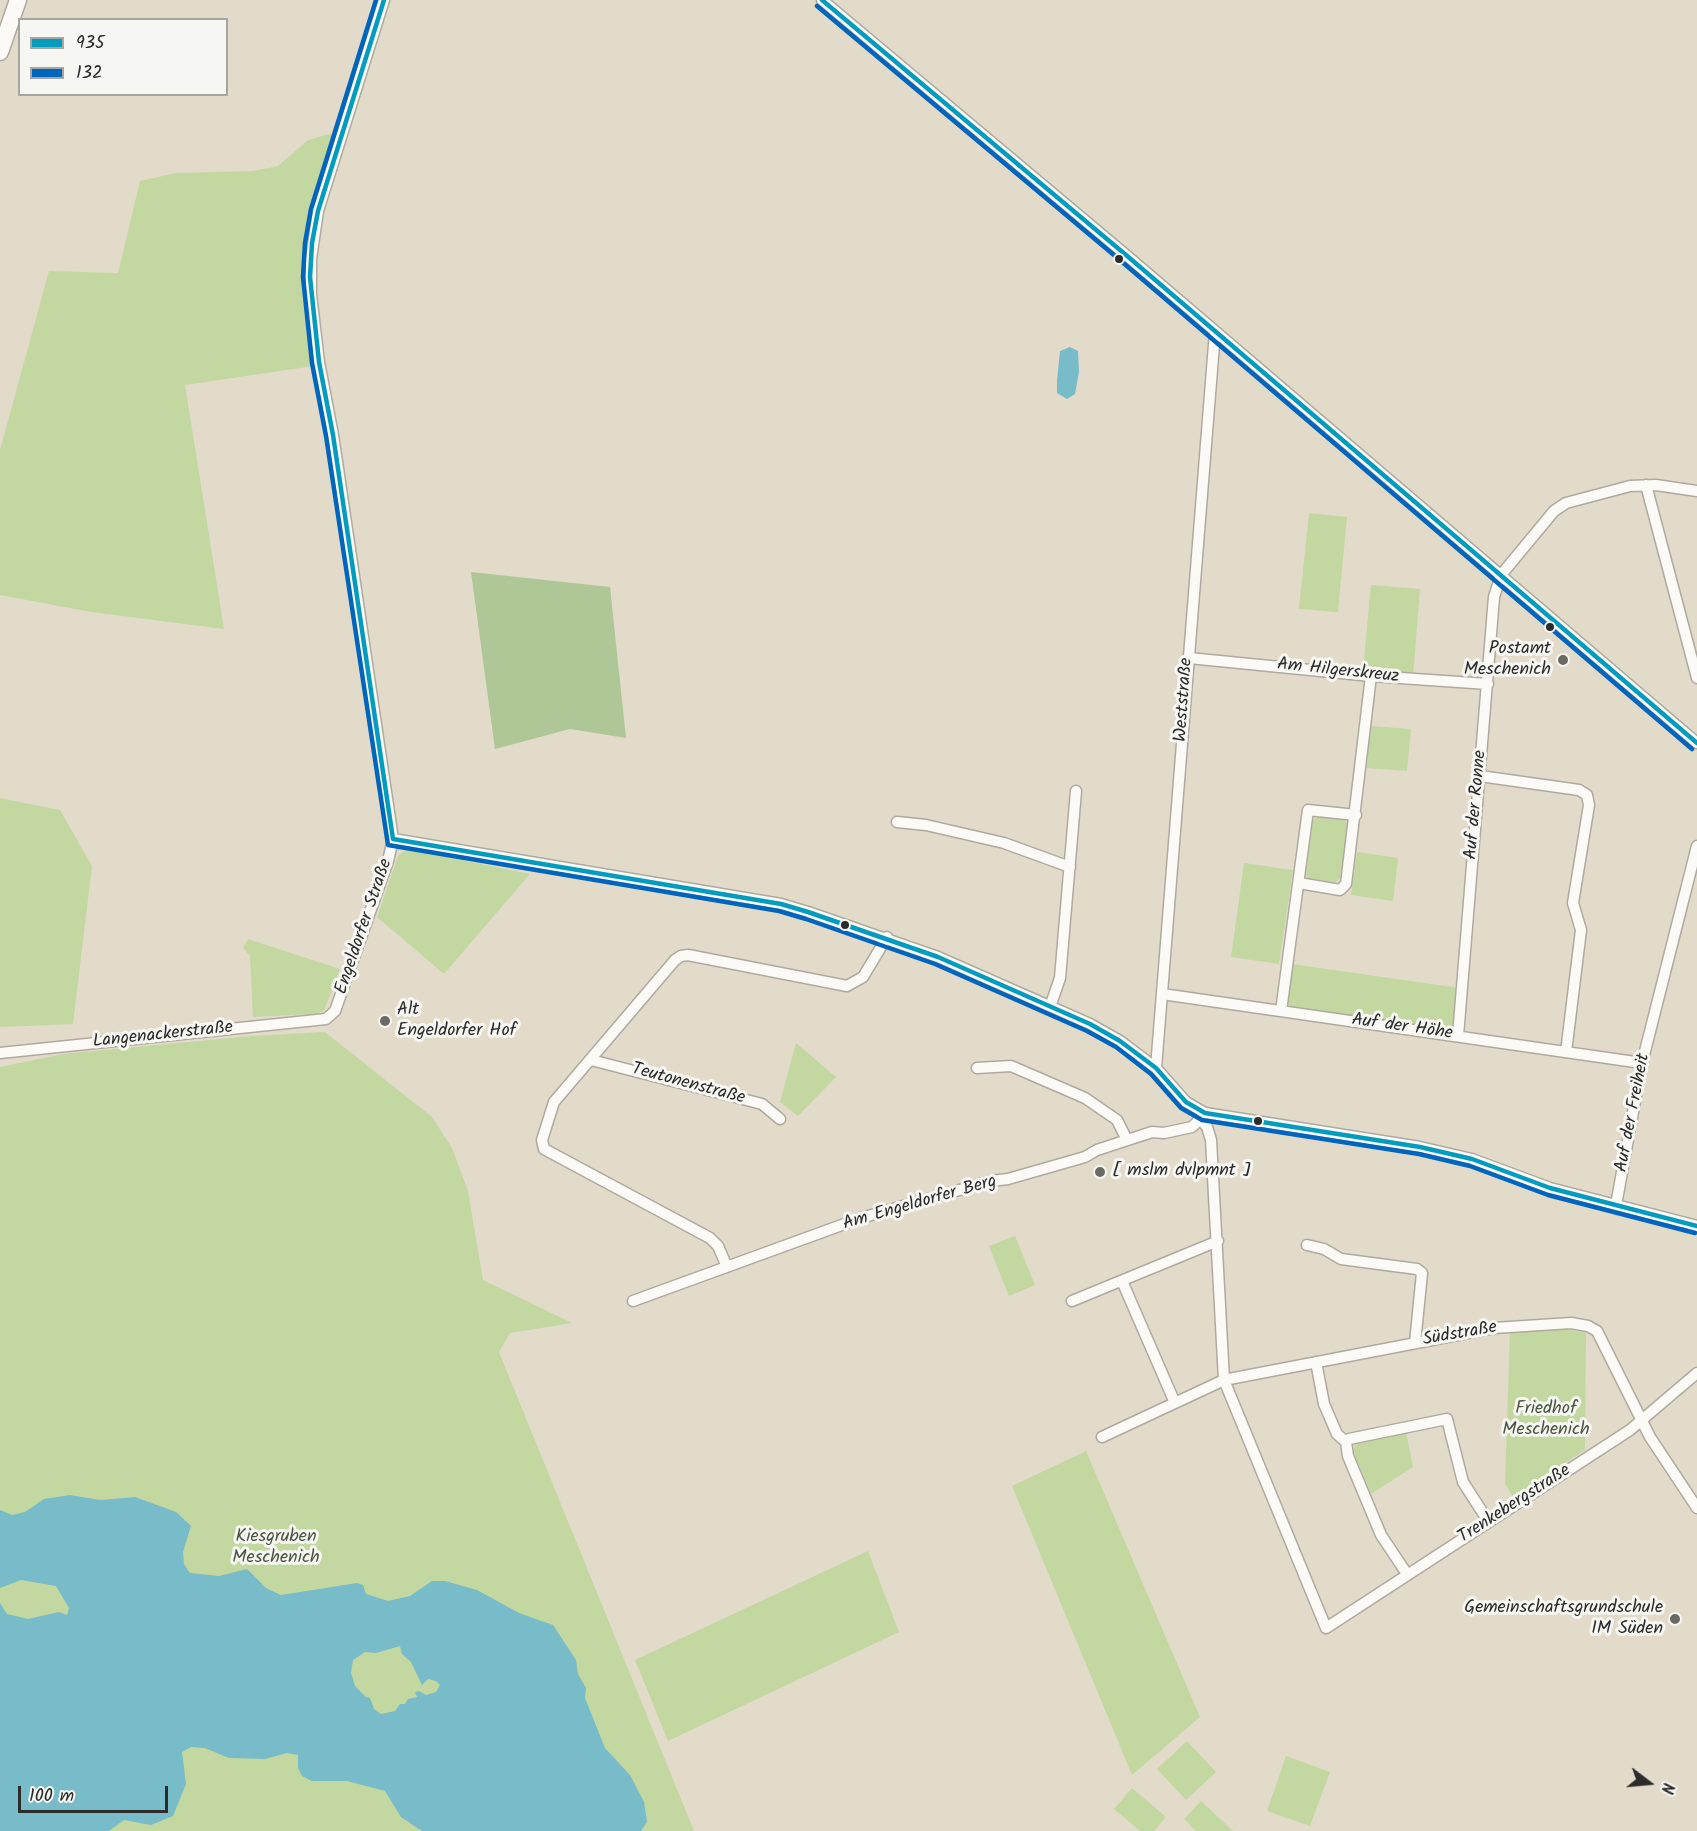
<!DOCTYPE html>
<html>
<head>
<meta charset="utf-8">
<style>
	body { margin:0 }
	#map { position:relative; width:1697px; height:1831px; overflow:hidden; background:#e2dbca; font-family:Kalam,sans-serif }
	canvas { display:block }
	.legend { position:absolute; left:18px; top:18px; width:210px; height:78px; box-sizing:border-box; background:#f6f6f2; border:2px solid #a5a5a2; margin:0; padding:8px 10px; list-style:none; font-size:18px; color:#2b2b2b }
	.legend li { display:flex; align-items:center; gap:12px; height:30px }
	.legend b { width:30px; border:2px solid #a5a5a2 }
	.north { position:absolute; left:1619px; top:1753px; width:60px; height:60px; -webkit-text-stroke:4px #f6f6f2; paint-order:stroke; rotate:106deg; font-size:16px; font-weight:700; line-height:24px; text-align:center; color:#2b2b2b }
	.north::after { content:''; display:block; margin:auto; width:21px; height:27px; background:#2b2b2b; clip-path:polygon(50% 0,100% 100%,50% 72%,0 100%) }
	.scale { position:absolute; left:18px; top:1786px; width:150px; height:27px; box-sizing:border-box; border:3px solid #2b2b2b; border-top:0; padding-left:8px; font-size:18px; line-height:21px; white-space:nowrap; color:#2b2b2b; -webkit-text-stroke:4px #f6f6f2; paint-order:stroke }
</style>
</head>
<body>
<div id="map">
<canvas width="1697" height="1831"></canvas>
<ul class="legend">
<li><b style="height:8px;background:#049cbe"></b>935</li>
<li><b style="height:8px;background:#0065bd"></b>132</li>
</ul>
<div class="north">N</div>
<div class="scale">100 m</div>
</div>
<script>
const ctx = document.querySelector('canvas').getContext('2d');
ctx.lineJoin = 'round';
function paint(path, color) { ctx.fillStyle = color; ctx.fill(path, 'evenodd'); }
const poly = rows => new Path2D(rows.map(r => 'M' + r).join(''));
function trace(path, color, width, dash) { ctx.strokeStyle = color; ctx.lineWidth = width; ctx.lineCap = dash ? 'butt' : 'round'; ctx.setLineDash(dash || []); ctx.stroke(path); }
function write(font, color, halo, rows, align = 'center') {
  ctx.font = font + ' Kalam,sans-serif'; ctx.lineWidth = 6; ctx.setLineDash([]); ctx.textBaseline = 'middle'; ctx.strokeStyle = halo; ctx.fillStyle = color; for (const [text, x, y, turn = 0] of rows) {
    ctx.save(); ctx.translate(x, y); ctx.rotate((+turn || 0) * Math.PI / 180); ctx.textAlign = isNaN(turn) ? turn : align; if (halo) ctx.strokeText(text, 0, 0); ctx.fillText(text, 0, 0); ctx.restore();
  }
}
paint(poly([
	[333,133,306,232,303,288,314,366,185,385,224,629,91,612,0,595,0,450,49,271,118,273,140,181,176,173,253,171,278,166,308,140],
	[1309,513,1347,517,1338,612,1299,609],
	[1371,585,1420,589,1413,676,1363,670],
	[1370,726,1411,729,1407,771,1367,768],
	[0,798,60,810,92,866,73,1024,0,1027],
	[1319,816,1344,820,1349,825,1340,878,1335,882,1309,879,1306,875,1313,820],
	[407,849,530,874,444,974,377,917,398,856],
	[1357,852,1398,858,1393,901,1351,895],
	[1244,863,1293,870,1279,964,1231,957],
	[248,939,340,969,324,1011,315,1014,253,1017,250,956,243,948],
	[1292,964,1459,988,1455,1024,1443,1031,1293,1009,1287,1003],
	[325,1032,432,1117,452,1148,468,1191,483,1280,572,1323,510,1333,499,1352,694,1831,0,1831,0,1067,63,1054,251,1036],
	[796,1043,836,1077,798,1116,780,1102],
	[1015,1236,1035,1285,1009,1296,989,1246],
	[1559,1328,1586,1333,1585,1450,1513,1497,1505,1484,1510,1331],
	[1406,1432,1413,1467,1371,1494,1353,1451,1356,1444],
	[1086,1451,1200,1717,1132,1775,1012,1486],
	[868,1551,899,1632,668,1741,635,1660],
	[1187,1741,1216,1772,1186,1800,1157,1769],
	[1286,1756,1330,1772,1310,1826,1267,1811],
	[1132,1788,1166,1817,1154,1831,1140,1831,1114,1809],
	[1201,1801,1233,1831,1196,1831,1184,1819]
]), '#c3d7a1');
paint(poly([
	[471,572,610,587,626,738,570,729,495,749]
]), '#afc797');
paint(poly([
	[1070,347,1078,351,1079,372,1075,394,1067,399,1057,393,1057,380,1060,351],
	[70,1495,100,1500,135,1497,176,1512,191,1526,183,1552,184,1564,190,1573,219,1576,247,1569,266,1588,281,1595,357,1583,363,1585,366,1594,388,1601,410,1596,432,1581,445,1581,477,1590,519,1613,553,1625,576,1660,578,1674,586,1688,585,1698,605,1748,630,1775,644,1802,647,1822,641,1831,422,1831,401,1817,385,1791,347,1781,312,1781,302,1776,298,1768,298,1755,287,1753,265,1759,229,1758,205,1748,191,1747,182,1752,186,1784,173,1816,151,1825,124,1820,109,1831,0,1831,0,1603,7,1614,28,1619,59,1612,67,1615,69,1608,56,1586,21,1580,0,1588,0,1510,12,1515,25,1512,44,1499],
	[400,1646,402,1654,411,1662,422,1685,428,1679,436,1681,440,1685,436,1692,426,1695,419,1691,415,1692,417,1697,408,1699,405,1704,400,1704,395,1711,381,1714,374,1709,370,1698,366,1697,355,1686,351,1673,353,1660,365,1652,376,1653]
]), '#78bbc9');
const minor = poly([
	[822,0,1126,255,1697,743],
	[1646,485,1697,678],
	[1189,658,1371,676,1488,684],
	[1480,776,1579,790,1587,795,1589,805,1573,903,1581,930,1566,1052],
	[897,822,926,825,1004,843,1070,867],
	[393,839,781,904,808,912,938,957,1090,1024,1120,1041,1156,1068,1186,1102,1205,1113,1420,1147,1472,1159,1550,1188,1697,1226],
	[1299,883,1340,890,1346,884,1371,676],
	[1162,994,1642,1063],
	[1051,1004,1060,978,1076,791],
	[1281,1011,1308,810,1356,815],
	[1458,1036,1494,597,1501,575,1554,511,1566,503,1630,486,1656,485,1697,491],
	[0,1053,326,1019,335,1011,388,861,393,839,333,435,319,362,311,294,311,259,318,211,384,0],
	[591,1060,762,1104,780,1119],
	[977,1068,1011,1066,1085,1098,1117,1120,1127,1140],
	[1156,1068,1215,332],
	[1201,1120,1207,1127,1211,1140,1224,1380,1326,1628,1630,1430,1697,1373],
	[1616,1205,1642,1063,1697,846],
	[1307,1245,1324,1249,1341,1259,1417,1269,1422,1273,1415,1343],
	[727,1267,718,1246,710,1238,544,1149,542,1140,554,1102,675,960,681,956,688,955,847,986,863,977,887,937],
	[1122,1281,1175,1403],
	[633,1301,861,1218,991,1181,1008,1179,1085,1157,1097,1150,1152,1132,1164,1133,1192,1127,1203,1116],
	[1072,1301,1218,1241],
	[1316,1362,1324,1404,1337,1434,1346,1442],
	[1102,1437,1224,1380,1494,1328,1571,1323,1588,1326,1597,1331,1650,1437,1697,1508],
	[1407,1574,1381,1535,1348,1456,1346,1442,1349,1439,1447,1419,1463,1482,1488,1521]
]);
const highway = poly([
	[0,52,18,0]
]);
trace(minor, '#afaa9f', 13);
trace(highway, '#afaa9f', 19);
trace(minor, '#fbfaf7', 10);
trace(highway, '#fbfaf7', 16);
trace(poly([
	[384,0,318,211,312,243,310,277,319,362,333,435,393,839,781,904,808,912,938,957,1090,1024,1120,1041,1156,1068,1186,1102,1205,1113,1420,1147,1472,1159,1550,1188,1697,1226],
	[822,0,1126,255,1697,743]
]), '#049cbe', 4.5);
trace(poly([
	[376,0,311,209,305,243,303,277,312,363,326,436,388,845,779,911,806,919,935,964,1087,1031,1116,1047,1151,1074,1181,1108,1202,1120,1419,1154,1470,1166,1548,1195,1695,1233],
	[817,6,1121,261,1692,749]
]), '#0065bd', 4.5);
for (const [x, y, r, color] of [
	[1119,259,5,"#2b2b2b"],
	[1550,627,5,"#2b2b2b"],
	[1563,660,6,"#6b6963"],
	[845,925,5,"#2b2b2b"],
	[385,1021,6,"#6b6963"],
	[1258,1121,5,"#2b2b2b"],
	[1100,1172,6,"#6b6963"],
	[1675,1619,6,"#6b6963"]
]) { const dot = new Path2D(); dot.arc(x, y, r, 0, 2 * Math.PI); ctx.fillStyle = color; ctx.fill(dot); trace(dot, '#f6f6f2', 2); }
write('18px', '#2b2b2b', '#f6f6f2', [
	["Postamt",1551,650],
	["Meschenich",1551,671],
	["Alt",397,1011,"left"],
	["Engeldorfer Hof",397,1032,"left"],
	["[ mslm dvlpmnt ]",1112,1172,"left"],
	["Gemeinschaftsgrundschule",1663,1609],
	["IM Süden",1663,1630]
], 'right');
write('18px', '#2b2b2b', '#f6f6f2', [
	["Am Hilgerskreuz",1338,672,6],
	["Weststraße",1185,700,-86],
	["Auf der Ronne",1477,805,-85],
	["Engeldorfer Straße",365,927,-71],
	["Auf der Höhe",1402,1028,8],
	["Langenackerstraße",163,1036,-6],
	["Teutonenstraße",688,1085,15],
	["Auf der Freiheit",1634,1113,-79],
	["Am Engeldorfer Berg",920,1204,-16],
	["Südstraße",1460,1335,-10],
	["Trenkebergstraße",1515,1505,-33]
]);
write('18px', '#4a5540', '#f6f6f2', [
	["Friedhof",1546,1410],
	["Meschenich",1546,1431],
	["Kiesgruben",276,1538],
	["Meschenich",276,1559]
]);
</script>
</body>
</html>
